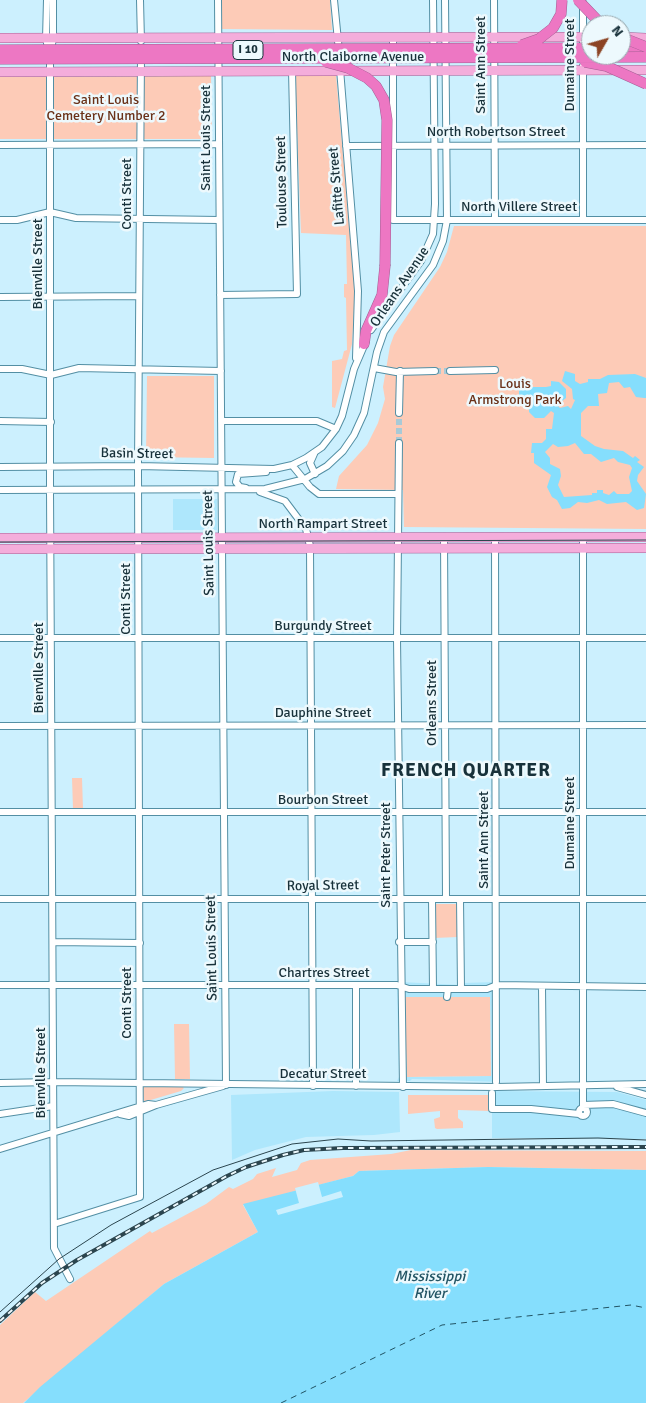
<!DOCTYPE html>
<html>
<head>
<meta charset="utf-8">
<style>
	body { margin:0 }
	#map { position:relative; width:646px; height:1403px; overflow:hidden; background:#ccf0fe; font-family:Signika,sans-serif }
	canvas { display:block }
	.north { position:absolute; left:581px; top:15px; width:50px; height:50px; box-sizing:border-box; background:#edf9fd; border:1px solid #98a9af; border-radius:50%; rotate:52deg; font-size:14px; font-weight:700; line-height:20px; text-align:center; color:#18313a }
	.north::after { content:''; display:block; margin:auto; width:18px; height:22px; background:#8c4424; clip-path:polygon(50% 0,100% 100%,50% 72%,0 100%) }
</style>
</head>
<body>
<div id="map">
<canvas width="646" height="1403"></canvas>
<div class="north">N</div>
</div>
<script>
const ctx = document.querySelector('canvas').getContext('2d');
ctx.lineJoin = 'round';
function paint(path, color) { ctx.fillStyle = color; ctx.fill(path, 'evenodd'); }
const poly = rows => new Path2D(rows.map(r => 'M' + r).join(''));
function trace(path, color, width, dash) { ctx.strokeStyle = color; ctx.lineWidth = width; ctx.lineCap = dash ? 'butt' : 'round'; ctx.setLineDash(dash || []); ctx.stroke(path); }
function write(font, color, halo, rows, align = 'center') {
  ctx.font = font + ' Signika,sans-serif'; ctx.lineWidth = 5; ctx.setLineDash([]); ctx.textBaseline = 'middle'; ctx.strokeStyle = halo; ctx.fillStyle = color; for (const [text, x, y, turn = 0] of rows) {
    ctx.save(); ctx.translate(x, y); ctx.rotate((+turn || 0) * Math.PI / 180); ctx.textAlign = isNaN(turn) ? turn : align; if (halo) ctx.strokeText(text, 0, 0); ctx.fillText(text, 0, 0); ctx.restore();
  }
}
paint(poly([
	[173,499,217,499,217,530,173,530],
	[400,982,461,985,463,983,497,982,500,1082,412,1079,410,1081,397,1081,399,1077,397,985],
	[405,997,490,997,491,1076,407,1077],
	[333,1091,399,1092,400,1132,374,1135,306,1137,255,1150,232,1160,231,1095],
	[492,1091,617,1092,646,1100,646,1139,492,1138]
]), '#aee7fc');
paint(poly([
	[221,0,330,0,332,30,221,29],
	[295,75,336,75,355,292,352,344,335,408,332,407,332,361,342,359,344,351,347,350,346,298,344,297,344,284,347,284,346,235,301,233],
	[211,76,212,139,0,139,0,77],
	[454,226,646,226,646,529,404,527,403,490,336,489,339,476,367,445,378,423,385,399,383,387,390,346,394,335,440,267,447,252],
	[147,376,214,376,214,458,146,457],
	[72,778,82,778,83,809,73,809],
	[434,904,457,904,458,937,434,938],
	[404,997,490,997,491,1076,407,1077],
	[174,1024,189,1024,190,1079,175,1079],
	[144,1086,181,1086,184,1088,181,1091,144,1102,142,1087],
	[408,1095,489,1095,489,1111,458,1110,458,1118,463,1122,463,1128,437,1129,435,1128,434,1119,440,1117,440,1111,408,1114],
	[411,1150,646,1151,646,1170,488,1167,359,1171,353,1176,243,1205,258,1232,164,1284,23,1403,0,1403,0,1325,35,1292,46,1301,150,1231,152,1233,206,1204,229,1187,233,1189,253,1179,257,1174,276,1168,272,1177,297,1170,301,1163,310,1160,391,1154]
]), '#fdcbb7');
paint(poly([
	[565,371,575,374,575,381,580,384,588,382,588,379,600,379,608,375,635,374,646,378,646,398,644,398,636,397,630,387,624,388,619,382,609,383,607,393,598,394,599,406,588,406,581,413,581,436,595,446,604,449,623,451,633,458,635,456,640,460,637,462,644,467,638,475,637,481,646,494,644,508,637,510,626,502,607,504,599,500,587,503,578,502,570,508,562,509,557,500,552,497,547,487,551,475,534,463,534,453,531,453,532,443,542,443,546,439,546,429,552,429,554,413,551,411,544,418,535,418,529,412,529,398,519,397,519,381,528,381,528,386,532,387,546,387,551,386,551,381,559,382,566,389,566,398,557,405,560,408,568,406,571,409,575,400,573,399,572,389,562,381],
	[575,443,584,454,591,454,601,462,614,458,618,462,630,465,632,468,629,477,632,491,629,494,617,494,614,491,609,495,603,493,603,490,597,490,597,493,592,493,592,495,564,497,558,485,561,476,560,469,550,464,550,458,545,452,553,444,558,447,568,446],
	[488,1167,646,1170,646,1403,24,1403,40,1387,164,1284,258,1232,243,1204,353,1176,359,1171]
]), '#85defd');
paint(poly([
	[318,1182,322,1197,341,1191,343,1197,278,1215,276,1210,299,1203,295,1188]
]), '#ccf0fe');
trace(poly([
	[281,1403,442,1325,631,1305,646,1308]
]), '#225464', 1, [6, 5]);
trace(poly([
	[435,371,450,371],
	[399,443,399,413]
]), '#a8cad7', 6, [6, 3]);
const minor = poly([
	[47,0,46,39,49,51],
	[53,0,53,39,50,54,50,490,54,1248,70,1279],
	[140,0,141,41],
	[218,0,226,1085],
	[334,0,339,51],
	[494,0,495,220],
	[583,3,583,51],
	[393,38,393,220,646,220],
	[583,66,583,220],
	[340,69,358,291,356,358],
	[0,145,218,144],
	[346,146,646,145],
	[0,220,17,220,50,212,76,218,219,220],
	[220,295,297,294,292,70],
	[0,297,139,296],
	[371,330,421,261,433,234,435,204,433,0],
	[374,368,396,372,435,371],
	[0,369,22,369,51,375,79,368,221,371],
	[450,371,495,370],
	[399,413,400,371],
	[0,421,51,422],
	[221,421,317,421,336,429],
	[399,443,397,639,403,1087],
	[314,454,310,463,315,474],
	[292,465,310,487,319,494,398,494],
	[0,467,138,466,274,469,292,465,306,458,322,447,336,429,342,416,354,369,366,341],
	[246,488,240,487,236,482,238,474,266,472],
	[0,490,265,489,305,479,327,466,343,451,354,435,364,413,377,352,384,332,433,265,443,241,447,220,445,0],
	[260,492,285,501,306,529,310,546,313,1086],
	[444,537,446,899],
	[495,537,496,1082],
	[583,537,583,1108],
	[0,638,646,638],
	[0,726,646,725],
	[0,812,646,812],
	[0,899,646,899],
	[432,899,433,989],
	[460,899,461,989],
	[53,942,140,943],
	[399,942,433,942],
	[0,985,397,985,409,989,487,989,497,985,646,987],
	[356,985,356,1086],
	[542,986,543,1086],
	[447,997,448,989],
	[0,1083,53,1082,496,1087,646,1084],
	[617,1087,646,1095],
	[492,1093,492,1109,531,1109,579,1114],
	[583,1105,613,1104,646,1113],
	'579 1112a4 4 0 1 1 8 0a4 4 0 1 1-8 0Z',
	[0,1114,53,1106],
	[120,1114,129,1116,156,1105,223,1086],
	[0,1149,128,1110,148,1104,156,1105],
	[54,1224,140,1197,138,466,141,56]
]);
const major = poly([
	[624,37,646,38],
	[0,38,591,37],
	[0,72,646,70],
	[0,538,646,537],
	[0,549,646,548]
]);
const highway = poly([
	[621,48,646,48],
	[364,344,366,331,382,295,385,266]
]);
trace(minor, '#538fa4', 8);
trace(major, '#a25e93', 10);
trace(highway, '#a25e93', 11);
trace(minor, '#fff', 6);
trace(major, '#f4addb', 9);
trace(highway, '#ed77c3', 10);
trace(poly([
	[0,542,646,540],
	[0,1312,59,1259,111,1225,213,1170,292,1144,338,1139,371,1141,598,1138,646,1140]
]), '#2b454e', 1);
const rail = poly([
	[0,1321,42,1283,77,1260,227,1176,246,1167,283,1155,304,1150,343,1148,646,1147]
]);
trace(rail, '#2b454e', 4);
trace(rail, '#edf9fd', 2, [5.5]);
const highwayBridge = poly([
	[578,0,602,25],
	[621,37,646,47],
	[522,45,539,39,553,28,561,14,562,0],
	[0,50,591,48],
	[0,59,646,57],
	[326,62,348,68,367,78,376,86,384,100,387,120,385,266],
	[585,62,606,66,646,84]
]);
trace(highwayBridge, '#a25e93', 11, []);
trace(highwayBridge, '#ed77c3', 10);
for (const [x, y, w] of [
	[248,50,30]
]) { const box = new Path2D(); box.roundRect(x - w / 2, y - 9.5, w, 19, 4); ctx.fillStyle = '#edf9fd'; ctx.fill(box); trace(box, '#18313a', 1); }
write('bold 12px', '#18313a', null, [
	["I 10",248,50]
]);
write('14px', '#18313a', '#edf9fd', [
	["North Claiborne Avenue",353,57],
	["Saint Ann Street",481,65,-90],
	["Dumaine Street",570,65,-90],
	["North Robertson Street",496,132],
	["Saint Louis Street",206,138,-90],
	["Toulouse Street",282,182,-91],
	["Lafitte Street",337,186,-95],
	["Conti Street",127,194,-90],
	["North Villere Street",519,207],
	["Bienville Street",38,264,-90],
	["Orleans Avenue",400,287,-56],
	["Basin Street",137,454,1],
	["North Rampart Street",323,524],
	["Saint Louis Street",209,543,-91],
	["Conti Street",126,599,-90],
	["Burgundy Street",323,626],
	["Bienville Street",39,668,-90],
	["Orleans Street",432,703,-90],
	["Dauphine Street",323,713],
	["Bourbon Street",323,800],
	["Dumaine Street",570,823,-90],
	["Saint Ann Street",484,840,-90],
	["Saint Peter Street",386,855,-90],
	["Royal Street",323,886,-1],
	["Saint Louis Street",212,948,-91],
	["Chartres Street",324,973],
	["Conti Street",127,1003,-90],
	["Bienville Street",41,1073,-90],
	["Decatur Street",323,1074]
]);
write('14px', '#6a3118', '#edf9fd', [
	["Saint Louis",106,100],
	["Cemetery Number 2",106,116],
	["Louis",515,384],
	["Armstrong Park",515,400]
]);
write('italic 15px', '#225464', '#edf9fd', [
	["Mississippi",430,1277],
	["River",430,1294]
]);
ctx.letterSpacing = '1px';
write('bold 19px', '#18313a', '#edf9fd', [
	["FRENCH QUARTER",466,771]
]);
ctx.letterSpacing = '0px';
</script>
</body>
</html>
